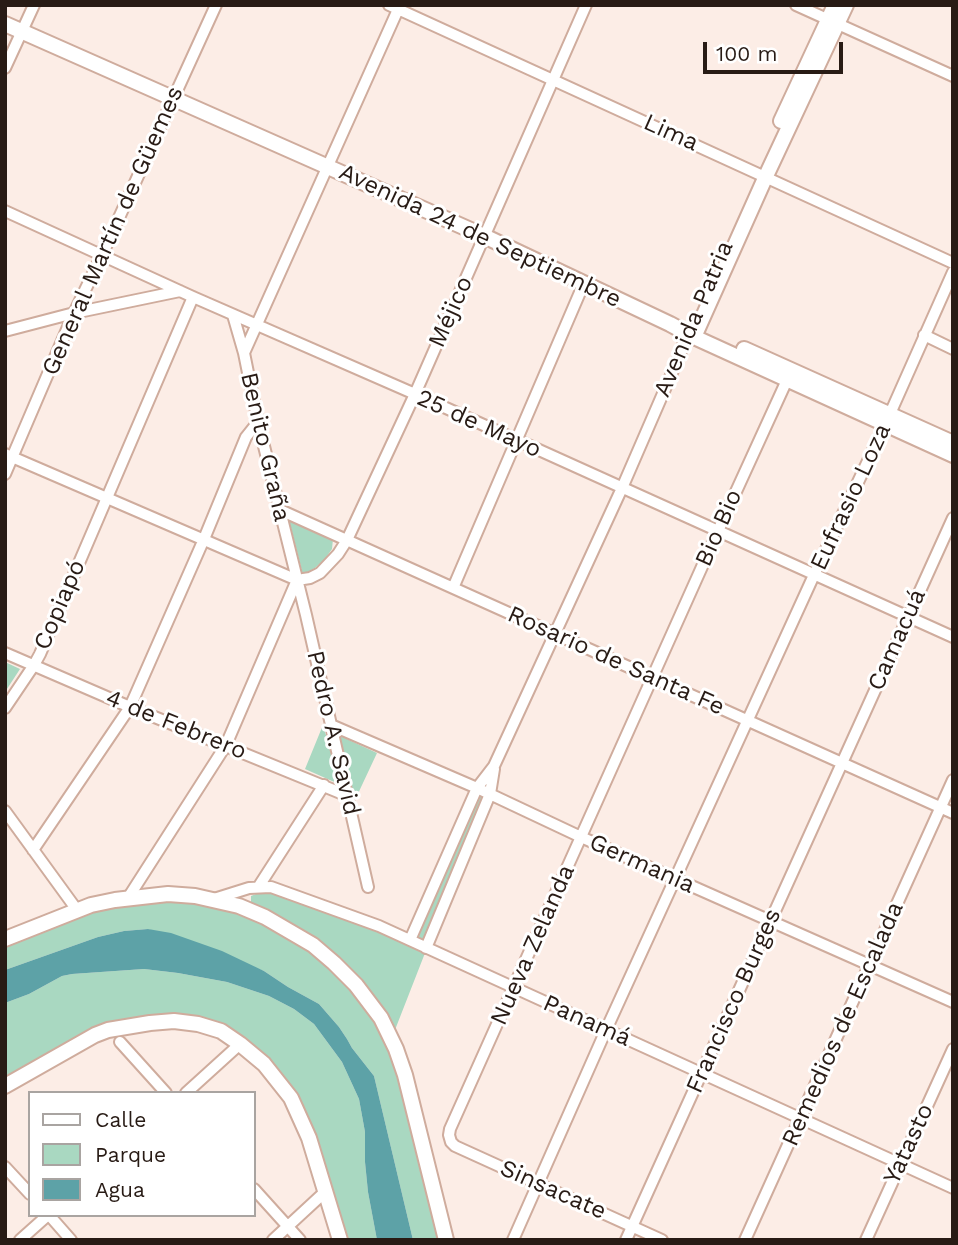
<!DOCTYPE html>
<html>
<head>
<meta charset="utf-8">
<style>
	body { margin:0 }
	#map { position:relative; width:958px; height:1245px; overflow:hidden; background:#fcede6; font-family:"Work Sans",sans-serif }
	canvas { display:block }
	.frame { position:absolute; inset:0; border:7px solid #281b15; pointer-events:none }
	.legend { position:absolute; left:28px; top:1091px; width:228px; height:126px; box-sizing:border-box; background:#fff; border:2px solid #a9a4a1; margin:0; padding:9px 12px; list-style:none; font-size:21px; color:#281b15 }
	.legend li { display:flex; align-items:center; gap:14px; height:35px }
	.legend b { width:35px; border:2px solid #a9a4a1 }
	.scale { position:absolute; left:703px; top:42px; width:140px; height:32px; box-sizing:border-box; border:4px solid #281b15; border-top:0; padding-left:9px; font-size:21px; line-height:24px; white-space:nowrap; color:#281b15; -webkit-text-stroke:5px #fff; paint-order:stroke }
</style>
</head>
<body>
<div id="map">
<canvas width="958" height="1245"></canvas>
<div class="frame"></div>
<ul class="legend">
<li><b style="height:9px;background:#fff"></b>Calle</li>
<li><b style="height:19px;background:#a9d8c1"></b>Parque</li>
<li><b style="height:19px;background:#5da2a7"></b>Agua</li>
</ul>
<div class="scale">100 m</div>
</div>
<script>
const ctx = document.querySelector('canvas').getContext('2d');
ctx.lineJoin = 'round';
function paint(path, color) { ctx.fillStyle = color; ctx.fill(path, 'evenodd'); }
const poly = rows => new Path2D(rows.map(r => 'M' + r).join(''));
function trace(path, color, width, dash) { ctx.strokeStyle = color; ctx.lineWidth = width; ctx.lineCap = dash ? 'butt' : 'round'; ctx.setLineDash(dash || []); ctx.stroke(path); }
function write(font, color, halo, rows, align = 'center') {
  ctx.font = font + ' "Work Sans",sans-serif'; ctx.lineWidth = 6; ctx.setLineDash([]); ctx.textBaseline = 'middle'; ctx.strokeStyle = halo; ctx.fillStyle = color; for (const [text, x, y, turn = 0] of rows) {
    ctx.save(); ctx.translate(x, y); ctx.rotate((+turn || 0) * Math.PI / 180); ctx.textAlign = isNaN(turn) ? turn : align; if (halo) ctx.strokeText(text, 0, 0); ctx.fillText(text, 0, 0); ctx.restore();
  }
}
paint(poly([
	[289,520,333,539,332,549,325,559,315,568,303,575],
	[5,662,20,669,5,692],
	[323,725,341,785,305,769],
	[338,735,377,753,355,800],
	[477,791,484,794,425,941,417,938],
	[261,892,274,893,304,902,382,933,425,953,393,1035,373,1000,251,904,251,896],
	[214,899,313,945,381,1018,446,1240,413,1240,374,1076,352,1048,347,1039,339,1027,319,1004,288,987,264,971,148,929,124,931,98,937,5,970,5,939,104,902],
	[144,969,178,973,227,982,269,996,294,1009,314,1024,342,1062,359,1099,365,1132,365,1162,368,1192,377,1240,340,1240,284,1087,208,1026,108,1030,5,1086,5,1003,29,994,62,976,72,974]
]), '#a9d8c1');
paint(poly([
	[148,929,171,933,222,951,264,971,288,987,319,1004,339,1027,347,1039,352,1048,374,1076,413,1240,377,1240,368,1192,365,1162,365,1132,359,1099,342,1062,314,1024,294,1009,269,996,227,982,178,973,144,969,72,974,62,976,29,994,5,1003,5,970,98,937,124,931]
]), '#5da2a7');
const minor = poly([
	[389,5,953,263],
	[796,5,953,76],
	[5,68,34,5],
	[5,211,193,297,415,394,953,637],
	[233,315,244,353,258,422,306,615,368,887],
	[5,331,74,313,180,291],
	[924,335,953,349],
	[244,353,400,5],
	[5,454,297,580],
	[5,474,74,313,102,255,216,5],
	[280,510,953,813],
	[297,580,310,578,320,573,338,554,347,540,415,394,586,5],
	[453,588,584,283],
	[5,653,130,707,348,796],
	[5,708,34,665,40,654,193,297],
	[331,725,477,788,581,837,953,1002],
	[5,811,77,910],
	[33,850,130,707,204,539,246,437,258,422],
	[259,886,324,785],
	[128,898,226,745,297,580],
	[214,899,249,888,271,887,379,926,953,1188],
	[410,940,477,788,494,766,622,488,681,352,686,333],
	[426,948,490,794,494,769],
	[120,1042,166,1093],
	[186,1093,240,1044],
	[5,1167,30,1194],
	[254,1189,300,1240],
	[49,1215,71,1240],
	[20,1240,48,1215],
	[273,1240,326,1191],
	[513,1240,606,1030,814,575,885,425,953,272],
	[626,1240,953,518],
	[662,1240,455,1146,451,1142,449,1135,450,1129,718,531,787,380],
	[745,1240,953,780],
	[866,1240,953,1049]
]);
const major = poly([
	[5,24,484,236,670,324,694,337,953,455],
	[781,121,835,5],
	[694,337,766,176,846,5],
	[744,349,953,443],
	[5,939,91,905,115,900,168,894,195,896,239,906,265,917,313,945,334,963,356,985,381,1018,396,1049,405,1075,446,1240],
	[5,1086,95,1035,108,1030,150,1023,174,1021,198,1024,221,1031,240,1044,264,1064,291,1098,309,1138,340,1240]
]);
trace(minor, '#cfac9d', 14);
trace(major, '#cfac9d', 18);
trace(minor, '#fff', 10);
trace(major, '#fff', 14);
write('24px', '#281b15', '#fff', [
	["Lima",671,133,24],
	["General Martín de Güemes",113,231,-66],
	["Avenida 24 de Septiembre",480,236,25],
	["Méjico",451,312,-66],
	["Avenida Patria",694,319,-67],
	["25 de Mayo",479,424,24],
	["Benito Graña",265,447,77],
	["Eufrasio Loza",851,497,-65],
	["Bio Bio",719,528,-66],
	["Copiapó",60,605,-67],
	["Camacuá",897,640,-66],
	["Rosario de Santa Fe",616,661,24],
	["4 de Febrero",176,725,22],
	["Pedro A. Savid",333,733,77],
	["Germania",642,864,24],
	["Nueva Zelanda",533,945,-66],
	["Francisco Burges",734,1001,-66],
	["Panamá",587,1021,24],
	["Remedios de Escalada",843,1024,-66],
	["Yatasto",909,1144,-65],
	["Sinsacate",553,1190,24]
]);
</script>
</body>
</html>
